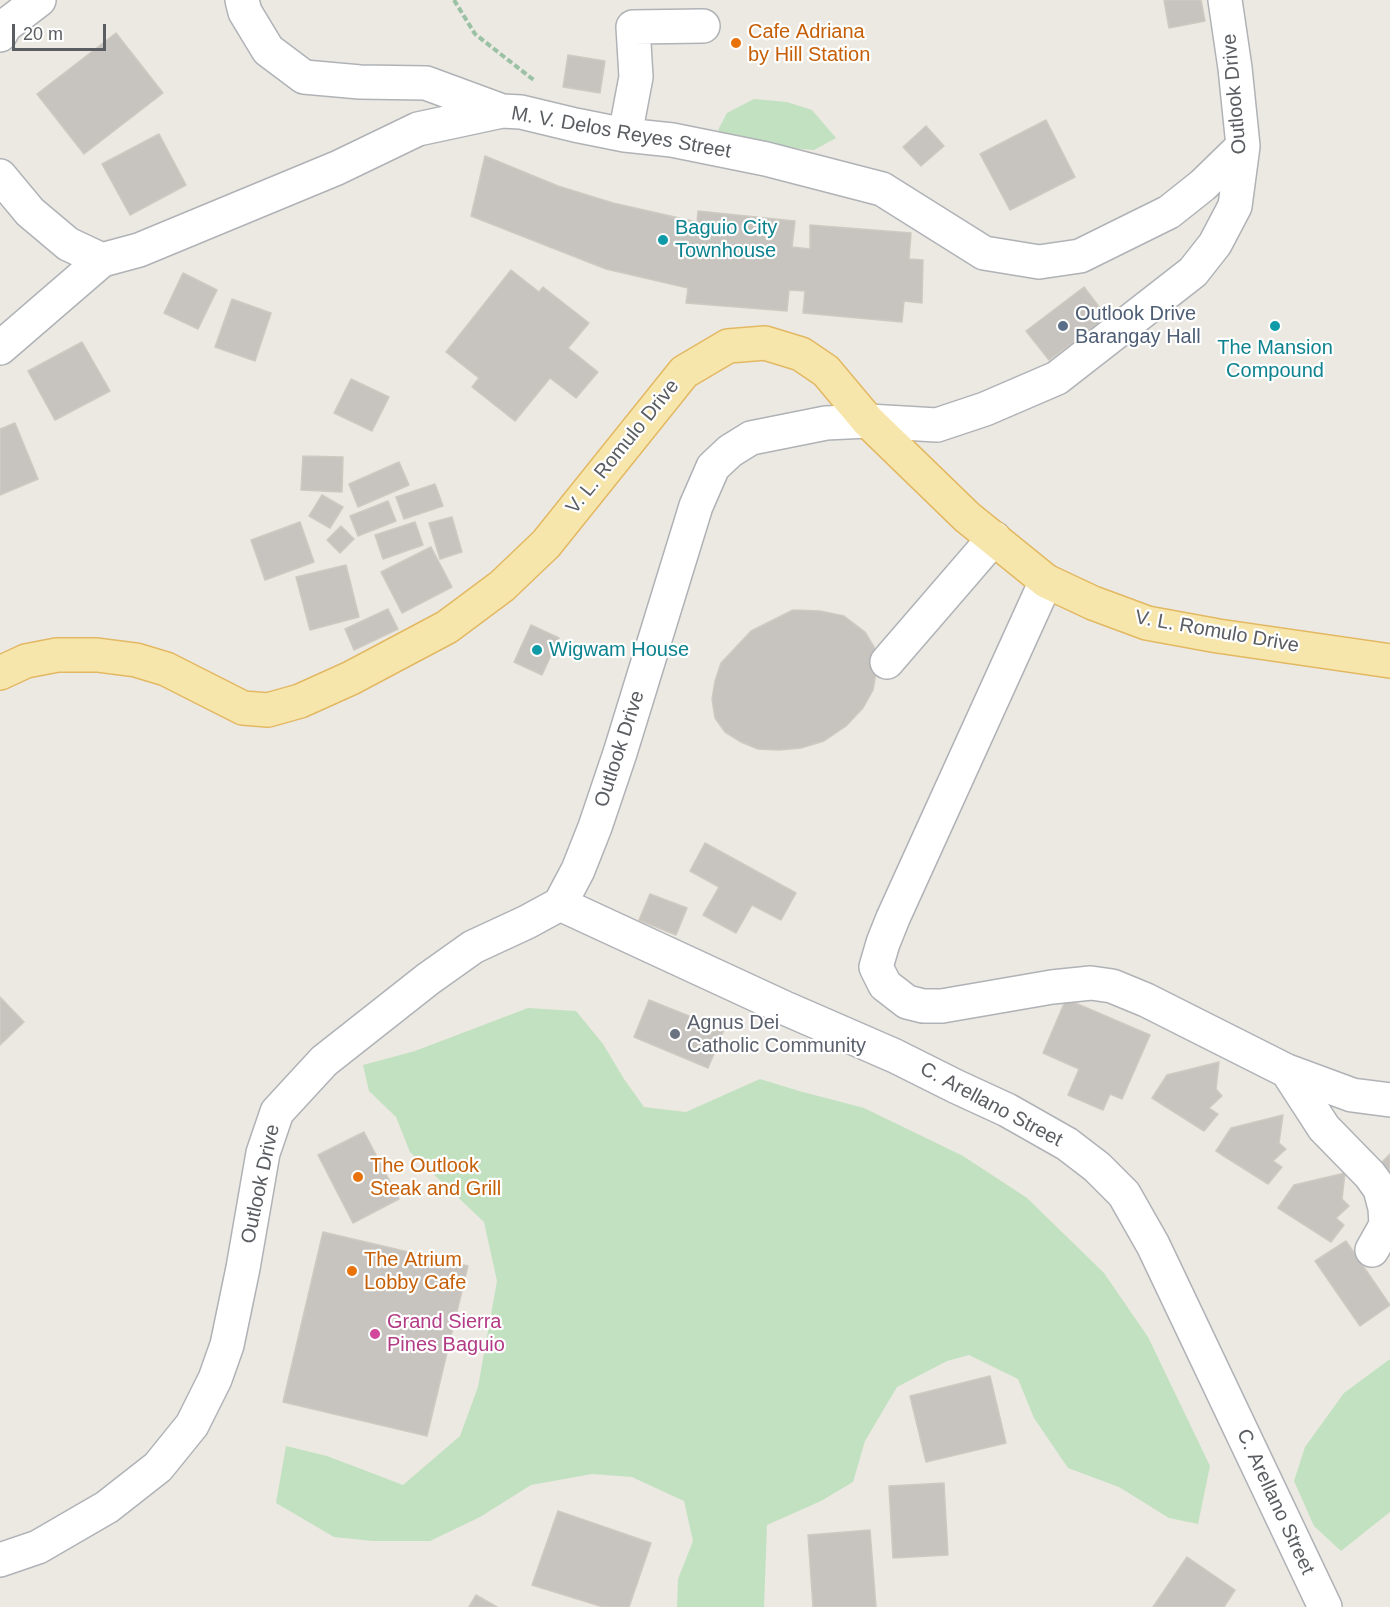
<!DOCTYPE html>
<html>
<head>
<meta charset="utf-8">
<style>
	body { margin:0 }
	#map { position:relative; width:1390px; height:1607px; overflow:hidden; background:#ebe9e2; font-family:Arial,sans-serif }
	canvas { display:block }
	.scale { position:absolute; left:12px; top:24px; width:94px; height:27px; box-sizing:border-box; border:3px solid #5a5d61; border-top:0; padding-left:8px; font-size:18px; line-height:21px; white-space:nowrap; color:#5a5d61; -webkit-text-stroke:4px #fff; paint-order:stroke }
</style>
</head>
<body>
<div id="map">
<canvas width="1390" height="1607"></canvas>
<div class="scale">20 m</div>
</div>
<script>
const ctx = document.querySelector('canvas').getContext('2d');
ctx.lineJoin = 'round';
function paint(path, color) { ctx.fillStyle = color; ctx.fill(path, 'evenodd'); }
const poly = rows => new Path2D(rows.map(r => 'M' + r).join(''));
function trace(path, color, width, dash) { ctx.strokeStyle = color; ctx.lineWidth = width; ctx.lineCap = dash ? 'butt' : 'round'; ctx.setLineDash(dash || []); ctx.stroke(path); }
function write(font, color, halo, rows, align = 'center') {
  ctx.font = font + ' Arial,sans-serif'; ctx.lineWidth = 4.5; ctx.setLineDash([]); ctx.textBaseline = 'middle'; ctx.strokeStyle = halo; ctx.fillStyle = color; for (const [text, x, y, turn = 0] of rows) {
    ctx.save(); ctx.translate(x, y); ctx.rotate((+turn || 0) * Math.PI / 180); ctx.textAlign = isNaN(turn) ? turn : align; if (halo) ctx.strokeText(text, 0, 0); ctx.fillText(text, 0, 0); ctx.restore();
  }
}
paint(poly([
	[754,99,787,102,812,110,836,138,814,150,764,146,729,140,718,130,727,113],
	[528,1008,576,1011,603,1044,624,1079,644,1107,686,1112,760,1079,799,1091,864,1108,963,1156,1027,1198,1104,1273,1148,1337,1210,1466,1198,1524,1169,1518,1119,1487,1068,1468,1034,1418,1018,1379,969,1355,947,1361,897,1387,865,1441,853,1482,821,1501,767,1525,764,1607,677,1607,678,1579,693,1541,684,1501,632,1477,592,1474,531,1485,480,1517,430,1541,373,1541,334,1537,276,1503,286,1446,327,1456,403,1485,460,1436,478,1387,497,1281,484,1222,410,1152,396,1117,369,1091,363,1065,415,1051],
	[1390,1359,1390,1512,1341,1551,1314,1526,1294,1481,1305,1447,1344,1393]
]), '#c2e1c0');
const building = poly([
	[1164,0,1201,0,1205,21,1169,28,1164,0],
	[116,33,163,93,84,154,37,94,116,33],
	[568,55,605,61,600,93,563,87,568,55],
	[1046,120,1075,177,1010,210,980,154,1046,120],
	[926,126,944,146,921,166,903,147,926,126],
	[159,134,186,185,130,215,102,164,159,134],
	[485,156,558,186,613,203,697,222,698,211,795,221,792,247,810,249,810,225,911,233,909,259,923,260,922,303,904,301,902,322,803,313,805,291,789,290,787,311,686,303,688,288,606,269,471,216,485,156],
	[511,270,539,292,543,287,589,323,568,348,598,372,576,398,550,378,515,421,472,387,479,378,446,352,511,270],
	[183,273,217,290,198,329,164,313,183,273],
	[1084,287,1107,317,1049,360,1026,331,1084,287],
	[232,299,271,313,255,361,215,347,232,299],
	[82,342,110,391,55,420,28,371,82,342],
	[351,379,389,397,372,431,334,413,351,379],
	[15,423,38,479,0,495,0,429,15,423],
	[303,456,343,457,342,492,301,490,303,456],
	[399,462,409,485,358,507,349,484,399,462],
	[435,484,443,506,404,519,396,497,435,484],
	[322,495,343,507,330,528,309,516,322,495],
	[388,501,396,521,358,536,350,516,388,501],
	[452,517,462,552,440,559,429,523,452,517],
	[300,522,314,562,265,580,251,540,300,522],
	[415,522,423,545,383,559,375,535,415,522],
	[341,526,354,539,340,553,327,540,341,526],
	[431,547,452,587,402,613,381,572,431,547],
	[346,565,359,617,310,630,296,577,346,565],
	[388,609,398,629,354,650,345,629,388,609],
	[793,610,820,611,844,616,865,632,874,647,877,667,873,690,863,708,846,726,824,741,801,748,779,750,758,749,741,742,725,732,715,718,712,699,715,681,721,663,751,631,793,610],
	[531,625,559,638,542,675,514,662,531,625],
	[705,843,796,893,781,920,752,905,736,933,703,915,719,887,690,871,705,843],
	[650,894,687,908,676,935,639,920,650,894],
	[0,997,24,1022,0,1045,0,997],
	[1066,999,1150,1035,1122,1099,1110,1094,1103,1110,1068,1095,1079,1069,1043,1053,1066,999],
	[649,1000,724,1030,708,1068,634,1037,649,1000],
	[1219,1062,1216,1089,1222,1096,1209,1108,1218,1114,1204,1131,1152,1098,1167,1075,1219,1062],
	[1283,1115,1279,1143,1286,1149,1273,1161,1282,1167,1268,1184,1216,1151,1231,1128,1283,1115],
	[364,1132,399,1199,353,1223,318,1155,364,1132],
	[1390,1154,1390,1182,1376,1168,1390,1154],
	[1345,1173,1342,1199,1349,1206,1336,1218,1344,1225,1331,1242,1278,1208,1294,1185,1345,1173],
	[323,1232,468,1266,427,1436,283,1402,323,1232],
	[1346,1241,1390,1305,1360,1326,1315,1261,1346,1241],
	[990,1376,1006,1443,926,1462,910,1396,990,1376],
	[944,1483,948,1555,893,1558,889,1486,944,1483],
	[558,1511,651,1543,629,1607,603,1607,532,1585,558,1511],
	[870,1530,876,1607,813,1607,808,1535,870,1530],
	[1187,1557,1235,1590,1224,1607,1153,1607,1187,1557],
	[476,1595,497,1607,469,1607,476,1595]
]);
paint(building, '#c7c3be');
trace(building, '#cfcac1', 1.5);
const minor = poly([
	[242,0,245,12,268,50,304,77,360,82,426,83,502,111],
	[0,35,5,26,39,0],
	[625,135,636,77,633,27,703,26],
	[0,176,30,212,68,244,102,260,139,250,337,168,418,129,502,111,521,112,575,125,625,135,672,140,766,159,882,189,984,253,1039,262,1080,256,1169,212,1203,185,1243,146],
	[0,348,102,260],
	[1046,581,893,918,883,943,876,967,885,985,907,1002,923,1006,942,1006,1052,987,1091,983,1112,986,1146,1000,1287,1071,1352,1095,1390,1100],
	[887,662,994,538],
	[560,904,787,1009,895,1056,957,1087,1007,1110,1067,1144,1097,1167,1124,1194,1153,1245,1325,1607],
	[1287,1071,1324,1128,1370,1175,1380,1189,1385,1208,1386,1225,1372,1250],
	[0,1560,38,1547,107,1507,158,1467,192,1425,215,1379,227,1345,243,1268,263,1153,277,1112,324,1061,428,979,473,947,527,922,560,904,578,870,595,827,620,753,696,506,713,467,730,451,751,438,826,423,868,421,937,425,985,409,1057,378,1193,272,1215,244,1235,206,1243,146,1235,68,1225,0]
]);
const major = poly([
	[0,673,26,661,57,655,97,655,136,660,166,669,243,708,268,710,300,701,351,678,447,627,502,586,546,544,684,372,728,346,765,343,801,354,826,371,868,421,967,517,1046,581,1093,603,1147,623,1218,636,1390,661]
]);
trace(minor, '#afb2b6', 36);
trace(major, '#e3b863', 36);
trace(poly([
	[454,0,475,34,535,81]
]), '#9ac1a3', 4, [6, 3]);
trace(minor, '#fff', 33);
trace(major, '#f7e6ab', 33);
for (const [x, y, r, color] of [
	[736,43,6,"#e8710a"],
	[663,240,6,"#0f9aa8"],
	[1063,326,6,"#5c6f8a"],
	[1275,326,6,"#0f9aa8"],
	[537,650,6,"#0f9aa8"],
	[675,1034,6,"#6b7280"],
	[358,1177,6,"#e8710a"],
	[352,1271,6,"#e8710a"],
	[375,1334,6,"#d1479c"]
]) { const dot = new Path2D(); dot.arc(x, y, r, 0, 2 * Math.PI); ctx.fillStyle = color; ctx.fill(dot); trace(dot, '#fff', 2); }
write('20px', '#c56008', '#fff', [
	["Cafe Adriana",748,32],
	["by Hill Station",748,55],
	["The Outlook",370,1166],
	["Steak and Grill",370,1189],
	["The Atrium",364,1260],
	["Lobby Cafe",364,1283]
], 'left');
write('20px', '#5a5d61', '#fff', [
	["Outlook Drive",1235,94,-95],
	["M. V. Delos Reyes Street",621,133,10],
	["V. L. Romulo Drive",623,447,-51],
	["V. L. Romulo Drive",1217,632,10],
	["Outlook Drive",620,749,-72],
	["C. Arellano Street",991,1105,28],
	["Outlook Drive",261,1184,-78],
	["C. Arellano Street",1275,1502,65]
]);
write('20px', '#0d838f', '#fff', [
	["Baguio City",675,228],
	["Townhouse",675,251],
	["The Mansion",1275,348,"center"],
	["Compound",1275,371,"center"],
	["Wigwam House",549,650]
], 'left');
write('20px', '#4e5e75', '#fff', [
	["Outlook Drive",1075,314],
	["Barangay Hall",1075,337]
], 'left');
write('20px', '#5b616d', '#fff', [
	["Agnus Dei",687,1023],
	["Catholic Community",687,1046]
], 'left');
write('20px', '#b23c85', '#fff', [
	["Grand Sierra",387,1322],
	["Pines Baguio",387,1345]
], 'left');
</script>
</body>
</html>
